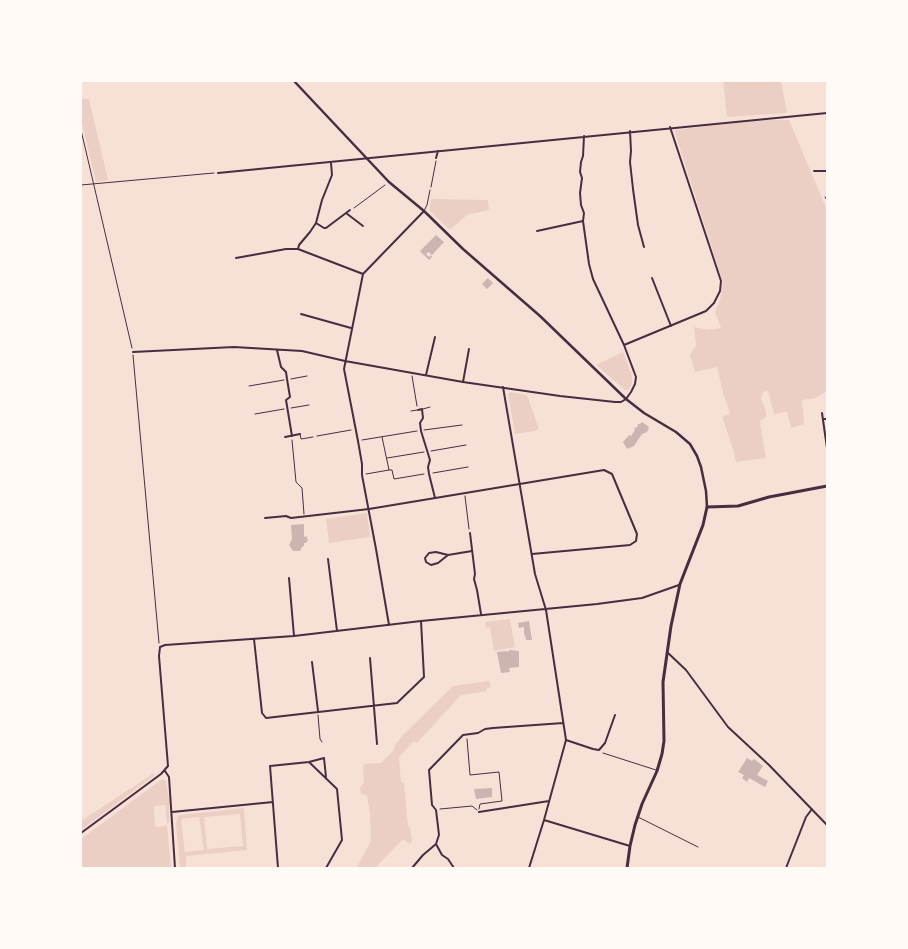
<!DOCTYPE html>
<html>
<head>
<meta charset="utf-8">
<style>
	body { margin:0 }
	#map { position:relative; width:908px; height:949px; overflow:hidden; background:#f7e1d7; font-family:Jost,sans-serif }
	canvas { display:block }
	.frame { position:absolute; inset:0; border:82px solid #fffaf5; pointer-events:none }
</style>
</head>
<body>
<div id="map">
<canvas width="908" height="949"></canvas>
<div class="frame"></div>
</div>
<script>
const ctx = document.querySelector('canvas').getContext('2d');
ctx.lineJoin = 'round';
function paint(path, color) { ctx.fillStyle = color; ctx.fill(path, 'evenodd'); }
const poly = rows => new Path2D(rows.map(r => 'M' + r).join(''));
function trace(path, color, width, dash) { ctx.strokeStyle = color; ctx.lineWidth = width; ctx.lineCap = dash ? 'butt' : 'round'; ctx.setLineDash(dash || []); ctx.stroke(path); }
paint(poly([
	[723,81,781,81,787,113,727,117],
	[81,99,89,99,108,180,96,182,81,119],
	[762,120,789,120,827,210,827,391,816,398,802,400,804,424,791,428,787,412,774,414,768,391,763,392,761,398,766,411,766,417,761,420,760,423,766,458,736,462,733,449,722,417,730,414,725,398,724,397,717,367,695,372,690,355,694,348,696,347,694,327,709,330,721,328,715,312,720,300,723,282,674,130],
	[431,199,488,200,489,210,467,215,450,230,429,210],
	[623,352,632,376,632,382,631,386,628,390,625,390,596,365],
	[511,392,527,395,539,429,535,431,515,434,508,394],
	[367,513,370,537,329,543,326,519],
	[510,619,515,647,494,651,490,627,486,628,485,622],
	[489,681,491,687,486,689,487,691,461,695,417,743,414,741,399,757,401,782,404,783,408,827,410,827,412,841,410,844,403,839,375,868,345,868,357,867,371,841,370,814,367,795,361,794,360,788,364,782,363,764,381,763,394,750,395,745,403,735,453,686],
	[154,773,154,776,81,830,81,821],
	[162,779,166,781,169,799,169,822,167,824,165,805,154,806,155,827,167,826,171,868,81,868,81,839],
	[244,808,247,850,186,856,186,868,180,868,176,824,178,816,181,815],
	[240,814,243,846,207,849,204,817],
	[199,817,204,850,185,852,181,819]
]), '#ebcfc5');
paint(poly([
	[436,235,444,242,432,255,429,252,426,254,429,257,431,255,432,257,429,260,420,251],
	[488,278,493,283,487,289,482,284],
	[642,422,649,427,647,432,642,434,634,446,627,449,623,442,629,435,631,436,635,430,634,429,638,426,638,424,640,424],
	[304,524,304,537,306,536,308,540,306,543,304,543,304,546,302,547,300,551,293,551,289,545,292,539,291,525],
	[529,621,532,640,526,640,525,635,524,635,524,627,519,628,518,623],
	[509,650,519,651,519,667,509,668,510,672,501,673,497,652,506,651,508,652],
	[747,758,752,761,754,759,763,766,757,775,768,781,765,787,749,778,747,782,742,778,744,775,738,772],
	[492,788,492,797,476,799,474,789]
]), '#ccb4b1');
trace(poly([
	[81,130,132,348],
	[81,185,214,173],
	[431,187,436,161],
	[825,197,827,200],
	[354,208,385,185],
	[133,355,159,643],
	[412,376,417,406],
	[291,379,307,376],
	[249,386,284,380],
	[291,408,309,405],
	[255,414,284,409],
	[424,430,462,425],
	[317,436,351,430],
	[292,440,296,482,302,488,304,514],
	[362,440,417,431],
	[431,451,466,445],
	[387,458,424,452],
	[389,470,392,470,394,479,424,474],
	[433,473,468,467],
	[366,474,389,470,382,437],
	[465,496,469,529],
	[318,715,320,739,322,742],
	[467,739,470,775,499,772,502,801,480,804,479,809],
	[440,809,472,806,477,810]
]), '#4a2c40', 1);
trace(poly([
	[424,211,427,205,430,190],
	[423,409,430,407],
	[411,411,417,410],
	[300,434,301,439,313,437],
	[603,753,656,770],
	[638,817,698,847]
]), '#4a2c40', 1);
trace(poly([
	[630,131,631,151,630,162,633,189,638,225,644,247],
	[436,158,438,151],
	[814,171,827,171],
	[218,173,827,113],
	[346,213,363,226],
	[316,223,324,228,326,228,350,210],
	[537,231,583,221],
	[298,249,299,245,310,232,316,223,322,200,332,175,331,163],
	[236,258,286,249,298,249,363,274],
	[652,278,671,326],
	[301,314,351,328],
	[624,345,706,311,714,303,720,291,721,281,670,127],
	[277,350,281,367,286,372,287,379,290,397,286,400,292,436],
	[133,352,234,347,302,351,345,361,463,382,560,396,615,402,621,402,626,399,631,392,635,384,636,377,624,345,593,279,589,264,583,221,584,213,581,205,580,193,582,178,580,172,581,162,583,156,584,136],
	[426,375,435,337],
	[463,382,469,349],
	[503,387,535,574,546,610,566,740,544,820,529,868],
	[418,410,422,409,423,418,420,423,421,431,430,460,428,467,429,474,435,498],
	[822,413,827,448],
	[823,419,827,419],
	[285,437,300,434],
	[265,518,286,516,291,518,369,509,604,470,612,474,637,534,636,541,630,545,532,554],
	[470,533,475,574,474,579,477,590,481,614],
	[448,555,438,563,431,565,426,562,425,558,429,553,436,552,448,555,472,551],
	[328,559,337,631],
	[289,578,294,636],
	[389,625,376,549,362,475,362,464,358,441,344,369,363,274,424,211],
	[254,639,262,713,266,718,397,703,424,677,421,621],
	[667,652,686,670,728,727,769,765,827,825],
	[370,658,377,744],
	[312,662,318,711],
	[566,740,593,749,599,750,605,743,615,715],
	[309,762,337,789,342,840,326,868],
	[165,771,169,777,175,868],
	[172,812,273,802],
	[479,812,549,801],
	[544,820,630,846],
	[81,833,161,774,168,766,159,656,160,647,165,645,294,636,421,621,597,604,642,598,679,585],
	[436,844,442,855,448,859,454,868],
	[278,868,270,766,309,762,324,758,326,777],
	[412,868,423,855,436,844,439,835,436,810,432,805,429,770,463,735,478,733,485,729,493,728,563,723],
	[786,868,806,817,812,809]
]), '#4a2c40', 2);
trace(poly([
	[294,81,389,182,424,211,463,249,540,316,626,399,644,413,676,432,690,444,697,456,701,467,706,491,707,507]
]), '#4a2c40', 2.5);
trace(poly([
	[627,868,630,846,635,825,642,804,657,771,662,754,664,741,663,682,671,626,680,584,703,525,707,507,738,506,769,497,827,486]
]), '#4a2c40', 3);
</script>
</body>
</html>
